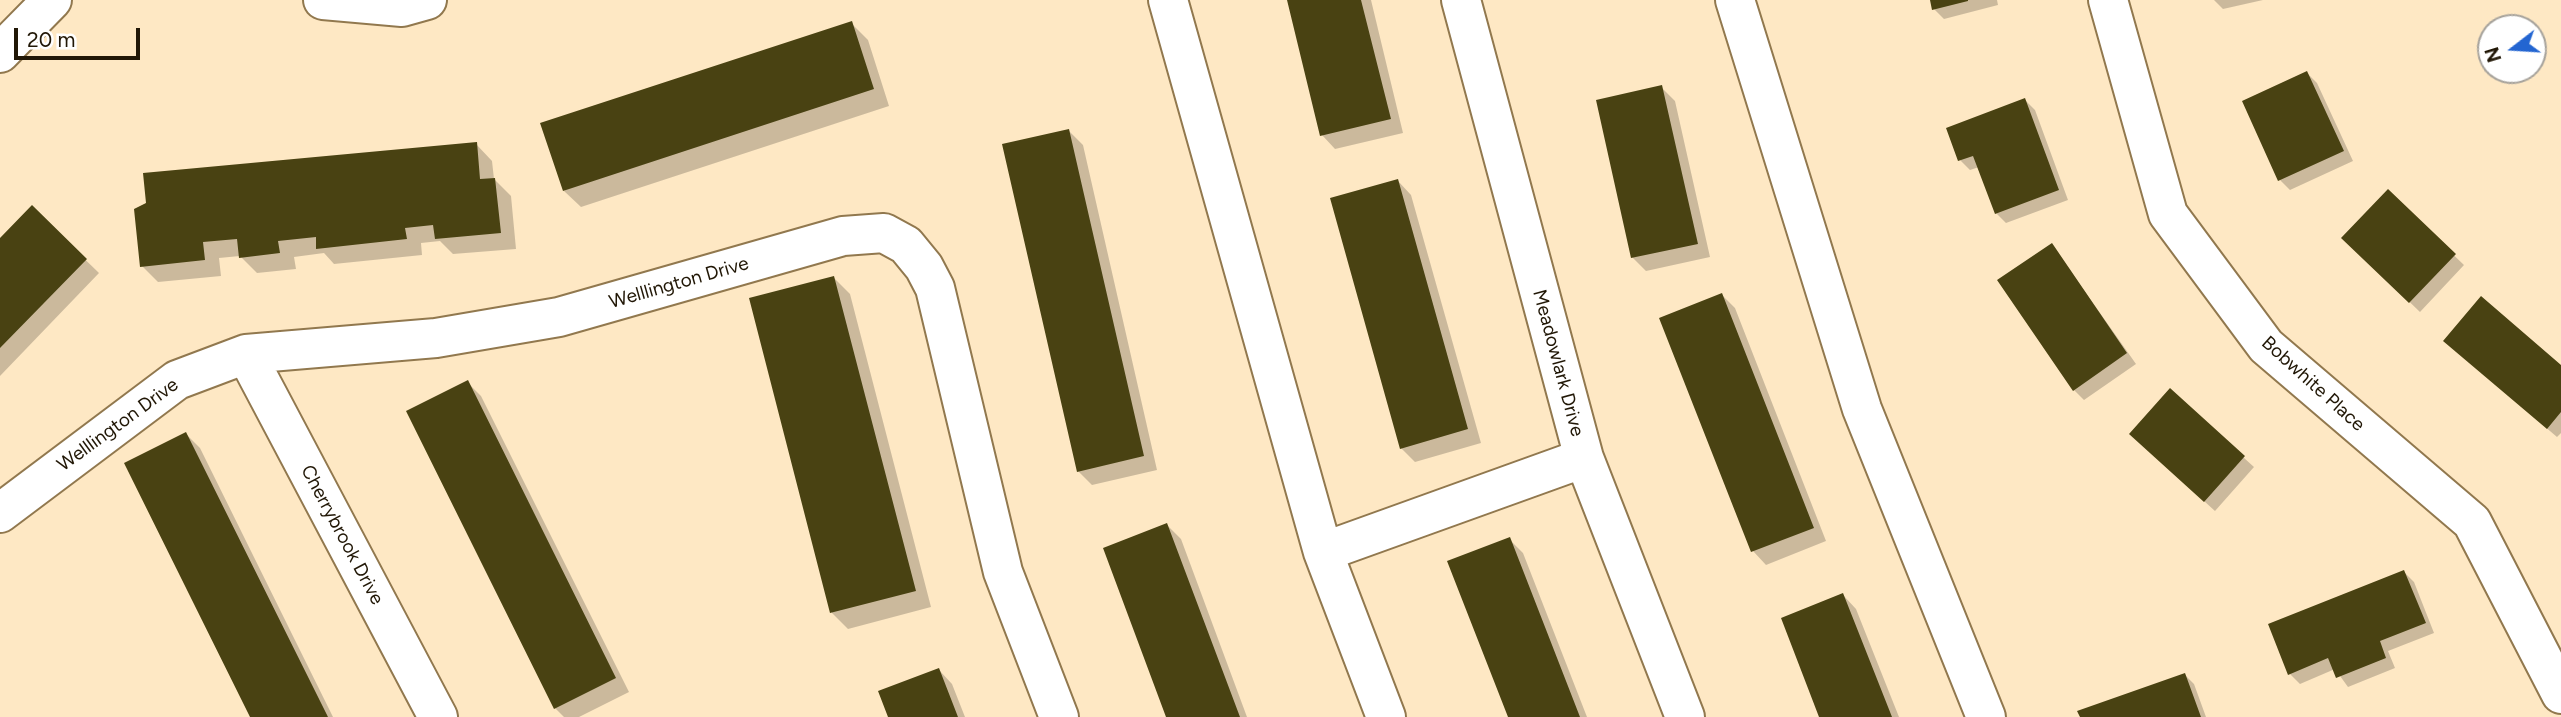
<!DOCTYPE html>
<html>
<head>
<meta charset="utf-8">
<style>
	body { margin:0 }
	#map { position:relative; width:2561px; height:717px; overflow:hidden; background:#fee8c4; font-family:Figtree,sans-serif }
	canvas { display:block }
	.north { position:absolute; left:2477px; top:14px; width:70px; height:70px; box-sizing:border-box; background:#fff; border:2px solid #a6a29b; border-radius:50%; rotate:253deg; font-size:19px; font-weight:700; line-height:28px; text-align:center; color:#211706 }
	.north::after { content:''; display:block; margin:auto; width:24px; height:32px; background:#2365d1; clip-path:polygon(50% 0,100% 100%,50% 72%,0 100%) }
	.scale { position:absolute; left:14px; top:28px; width:126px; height:32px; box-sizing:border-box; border:4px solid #211706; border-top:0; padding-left:9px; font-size:21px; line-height:24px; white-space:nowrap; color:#211706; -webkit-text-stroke:5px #fff; paint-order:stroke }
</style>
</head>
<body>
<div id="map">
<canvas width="2561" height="717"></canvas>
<div class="north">N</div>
<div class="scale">20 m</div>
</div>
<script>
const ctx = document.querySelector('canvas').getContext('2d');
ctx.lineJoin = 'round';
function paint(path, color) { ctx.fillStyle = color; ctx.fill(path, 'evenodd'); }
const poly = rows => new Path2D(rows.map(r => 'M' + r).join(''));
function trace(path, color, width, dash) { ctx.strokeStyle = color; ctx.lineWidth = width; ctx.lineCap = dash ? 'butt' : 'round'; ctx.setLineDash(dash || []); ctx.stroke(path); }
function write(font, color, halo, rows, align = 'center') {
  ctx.font = font + ' Figtree,sans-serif'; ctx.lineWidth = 7; ctx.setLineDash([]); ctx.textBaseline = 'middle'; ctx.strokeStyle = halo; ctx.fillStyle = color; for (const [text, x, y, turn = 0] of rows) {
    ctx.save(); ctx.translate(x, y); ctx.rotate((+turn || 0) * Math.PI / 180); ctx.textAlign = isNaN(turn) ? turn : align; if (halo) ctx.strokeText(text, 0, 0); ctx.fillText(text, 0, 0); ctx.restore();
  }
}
paint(poly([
	[1289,0,1371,0,1403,133,1335,149,1322,135],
	[1932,0,1997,0,1998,5,1944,19,1934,9],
	[2214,0,2263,0,2223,9],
	[851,23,868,40,889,106,581,207,564,191],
	[2307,73,2317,83,2353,161,2290,190,2280,180,2244,102],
	[1661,87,1675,101,1710,257,1646,271,1632,257],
	[2025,100,2035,110,2068,200,2006,223,1996,213,1979,167,1970,170,1960,160],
	[1069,131,1083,145,1157,470,1092,485,1078,471],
	[476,144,492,161,494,179,511,196,516,249,453,254,440,241,421,243,422,255,334,264,324,253,294,257,296,269,257,273,240,256,219,258,221,276,158,282,142,266,136,210],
	[1398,181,1411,195,1481,443,1415,462,1401,448],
	[2388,192,2464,265,2420,312,2343,238],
	[32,208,99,273,0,376,0,241],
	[2052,245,2136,364,2084,400,2074,390],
	[834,278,850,294,931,607,848,629,832,613],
	[1722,295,1735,308,1826,541,1766,565,1753,551],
	[2455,350,2561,367,2561,433,2557,437],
	[467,382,481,396,629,692,579,717,564,717,555,708],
	[2170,391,2254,467,2215,511,2141,444],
	[186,434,200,448,333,717,252,717],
	[1167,525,1181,539,1247,717,1168,717],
	[1509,539,1523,553,1587,717,1510,717],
	[2404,572,2414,582,2434,633,2388,651,2395,668,2348,687,2335,669,2300,684,2290,674],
	[1843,595,1856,609,1899,717,1821,717],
	[939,670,952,684,965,717,889,717],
	[2185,675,2194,684,2206,717,2082,717]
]), '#0003');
paint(poly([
	[1287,0,1361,0,1391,119,1320,136],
	[1930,0,1968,0,1968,1,1932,10],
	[852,21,874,89,563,191,540,123],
	[2307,71,2344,151,2278,181,2242,101],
	[1662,85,1698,244,1631,258,1596,100],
	[2025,98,2059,190,1995,214,1973,156,1958,161,1946,128],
	[1069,129,1144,456,1077,472,1002,144],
	[477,142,480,179,495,178,501,233,435,239,433,225,405,228,407,239,316,249,316,237,278,241,280,253,239,258,237,239,203,242,205,260,140,267,134,209,146,203,143,173],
	[1398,179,1468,429,1400,449,1330,198],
	[2388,189,2456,254,2409,303,2341,238],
	[32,205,87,259,0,348,0,238],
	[2052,243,2127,353,2073,391,1997,280],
	[834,276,916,591,830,613,749,298],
	[1722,293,1814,528,1751,552,1659,318],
	[2481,296,2561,365,2561,412,2547,429,2443,341],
	[468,380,616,678,554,709,406,411],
	[2170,388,2245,456,2204,502,2129,434],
	[186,432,328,717,250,717,124,463],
	[1167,523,1240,717,1166,717,1103,548],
	[1510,537,1580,717,1508,717,1447,561],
	[2404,570,2426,623,2380,641,2386,658,2336,678,2328,658,2288,675,2268,624],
	[1843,593,1892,717,1819,717,1781,618],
	[939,668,958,717,888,717,878,691],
	[2185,673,2201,717,2080,717,2077,711]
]), '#494212');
const minor = poly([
	[323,0,402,7,427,0],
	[1168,0,1323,552,1386,717],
	[1461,0,1584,458,1685,717],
	[1735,0,1862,409,1986,717],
	[2108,0,2168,214,2266,346,2472,522,2561,694],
	[0,53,52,0],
	[246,354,438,717],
	[0,513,177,380,246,354,436,338,559,317,843,236,884,233,906,245,924,267,935,288,1003,572,1059,717],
	[1323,552,1584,458]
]);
trace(minor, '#91784e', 42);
trace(minor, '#fff', 38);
write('19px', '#211706', '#fff', [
	["Welllington Drive",679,283,-16],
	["Meadowlark Drive",1558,363,75],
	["Bobwhite Place",2313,384,42],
	["Welllington Drive",118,425,-36],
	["Cherrybrook Drive",342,535,62]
]);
</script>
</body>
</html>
